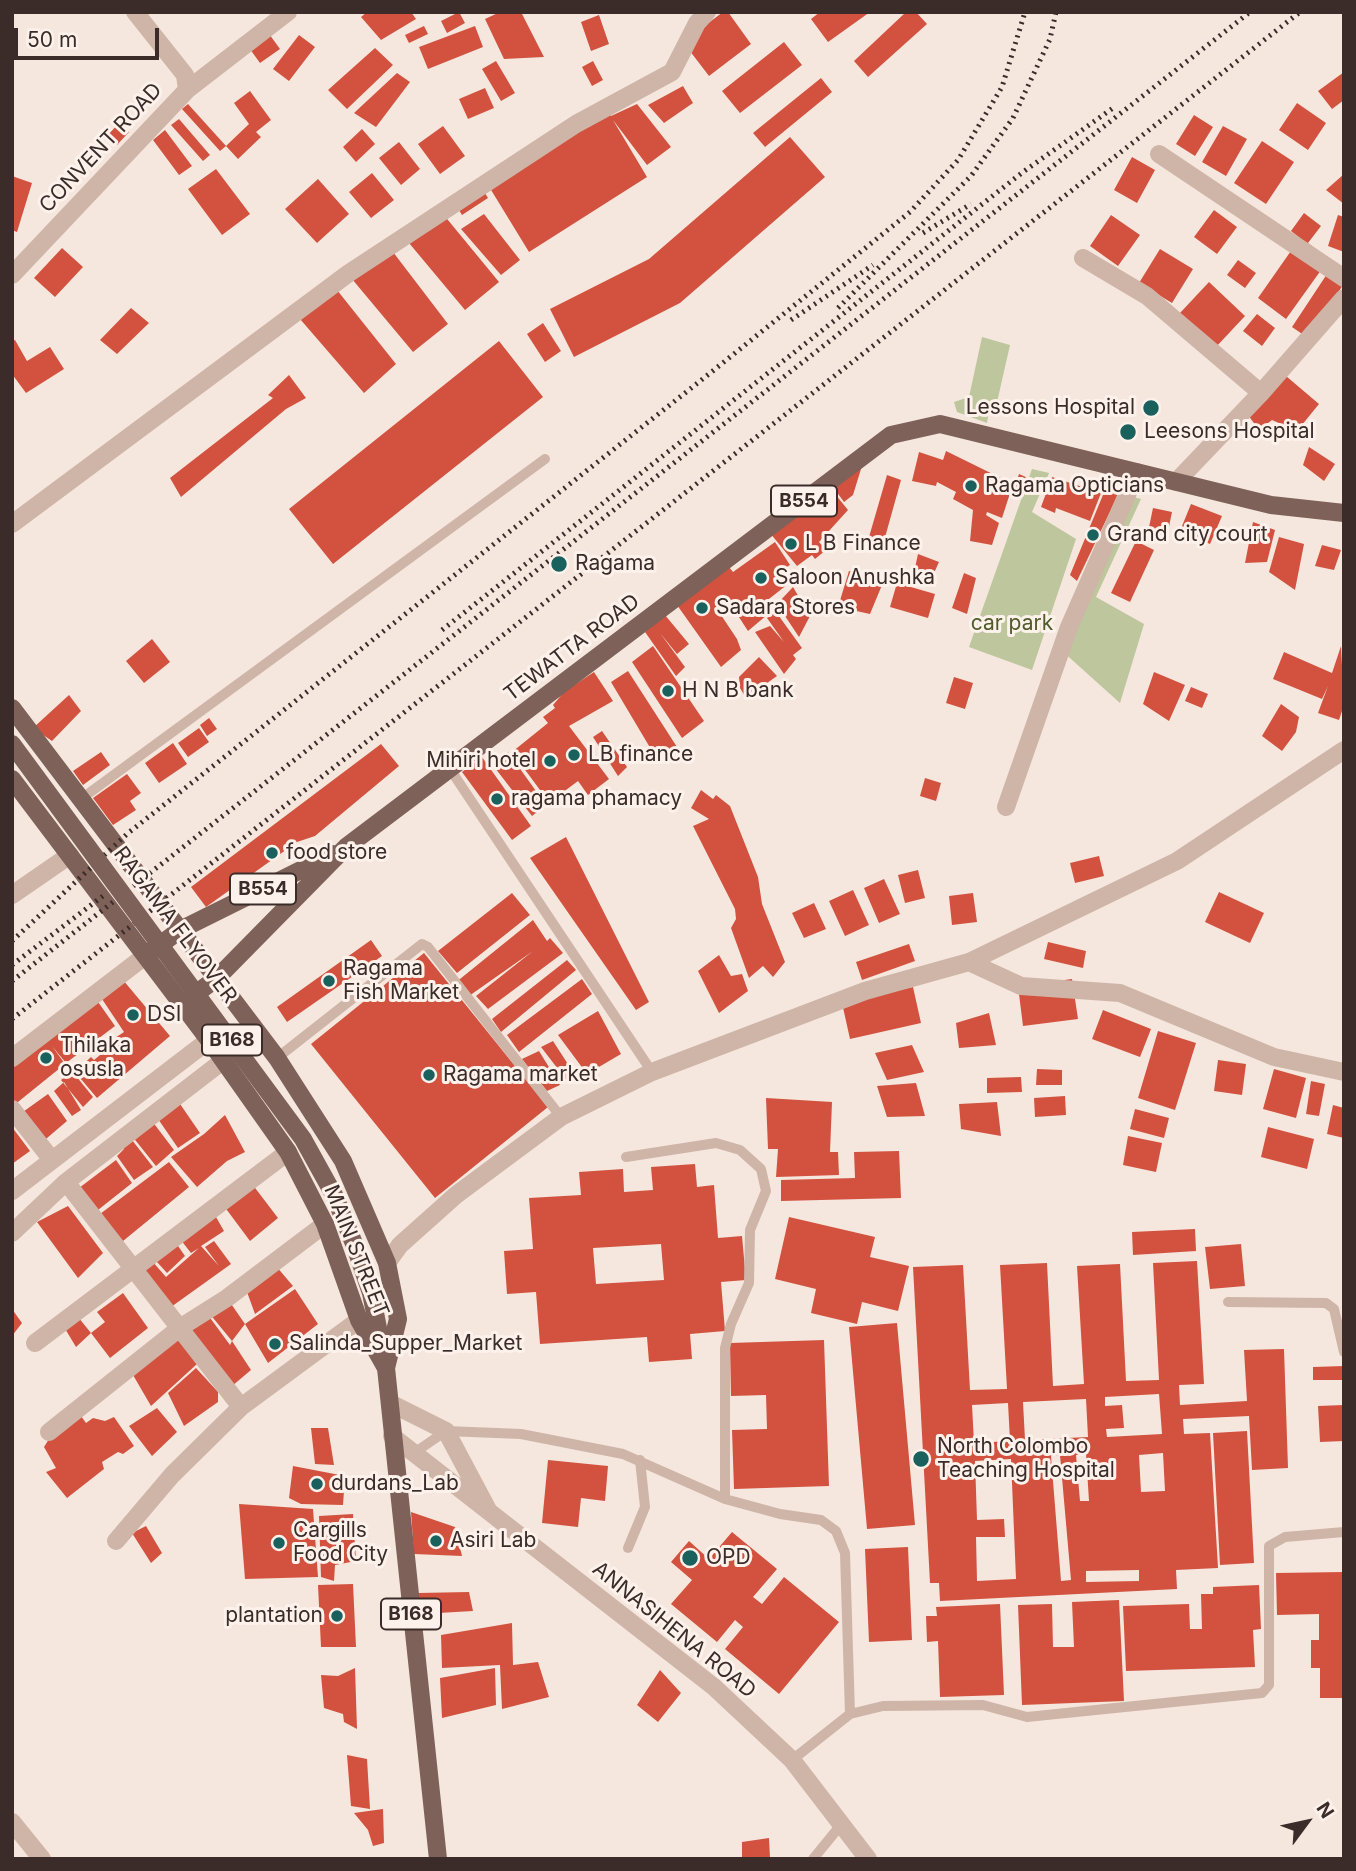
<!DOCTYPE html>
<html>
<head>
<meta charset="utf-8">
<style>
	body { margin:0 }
	#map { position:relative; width:1356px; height:1871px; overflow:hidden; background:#f5e7de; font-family:Inter,sans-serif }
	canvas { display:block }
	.frame { position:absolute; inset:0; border:14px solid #3b2c29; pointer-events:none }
	.north { position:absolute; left:1272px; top:1787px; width:70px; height:70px; -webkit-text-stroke:5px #fcf2eb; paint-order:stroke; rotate:57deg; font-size:19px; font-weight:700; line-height:28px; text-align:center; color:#3b2c29 }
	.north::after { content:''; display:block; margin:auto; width:24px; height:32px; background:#3b2c29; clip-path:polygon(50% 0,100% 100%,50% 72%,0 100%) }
	.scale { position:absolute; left:14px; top:28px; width:145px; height:32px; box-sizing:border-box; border:4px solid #3b2c29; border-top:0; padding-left:9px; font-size:21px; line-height:24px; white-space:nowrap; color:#3b2c29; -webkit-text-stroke:5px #fcf2eb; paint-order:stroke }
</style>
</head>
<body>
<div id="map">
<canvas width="1356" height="1871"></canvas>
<div class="frame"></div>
<div class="north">N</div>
<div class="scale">50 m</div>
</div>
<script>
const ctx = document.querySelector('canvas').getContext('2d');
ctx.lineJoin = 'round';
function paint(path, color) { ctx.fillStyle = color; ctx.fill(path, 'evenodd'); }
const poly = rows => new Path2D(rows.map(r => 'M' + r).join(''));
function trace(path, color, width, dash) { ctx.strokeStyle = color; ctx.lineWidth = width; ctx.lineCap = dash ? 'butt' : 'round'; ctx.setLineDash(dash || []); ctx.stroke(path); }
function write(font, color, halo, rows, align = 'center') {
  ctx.font = font + ' Inter,sans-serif'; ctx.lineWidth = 6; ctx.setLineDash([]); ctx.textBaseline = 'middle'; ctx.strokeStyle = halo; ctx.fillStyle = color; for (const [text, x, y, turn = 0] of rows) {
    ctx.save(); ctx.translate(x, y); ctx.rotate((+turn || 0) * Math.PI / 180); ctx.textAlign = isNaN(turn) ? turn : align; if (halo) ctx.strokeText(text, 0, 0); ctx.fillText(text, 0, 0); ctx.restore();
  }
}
paint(poly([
	[982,337,1010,345,995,411,989,411,987,423,957,412,954,402,969,397],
	[1032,469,1049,473,1032,512,1076,539,1032,670,969,647],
	[1130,496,1141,499,1096,597,1144,624,1120,703,1061,650]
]), '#bdc69c');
paint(poly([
	[367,12,411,12,416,19,381,40,361,17],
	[459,12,465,23,447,33,441,21],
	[500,12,521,12,544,57,504,59,485,19],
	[723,12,728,12,751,44,709,76,683,42],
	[820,12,870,12,828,42,811,19],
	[906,12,916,12,927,24,868,77,854,61],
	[599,15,609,44,591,51,581,22],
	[424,26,428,34,409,43,405,35],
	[475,26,483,47,428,69,419,47],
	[267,31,280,49,260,63,247,45],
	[299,35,315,47,289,81,273,69],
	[784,42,802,65,740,113,722,91],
	[375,48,393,65,347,109,328,90],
	[496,61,515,93,501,101,482,69],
	[593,61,603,80,592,86,582,67],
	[1344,72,1344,100,1332,109,1318,91],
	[397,73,410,82,376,127,354,113],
	[821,78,832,92,765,147,753,133],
	[683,86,693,103,664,123,648,105],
	[485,88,494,108,468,119,459,99],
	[250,91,271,120,256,132,261,137,238,159,226,146,249,124,234,103],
	[1297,103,1326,123,1308,150,1279,130],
	[188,104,226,146,220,151,182,109],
	[637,104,671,147,647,165,613,120,647,177,529,252,488,185,607,110,611,116],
	[1194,115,1213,127,1195,156,1176,144],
	[179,119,210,155,203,161,171,125],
	[119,123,129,132,117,145,107,136],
	[443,126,465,156,440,174,418,144],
	[1223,126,1247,139,1226,176,1202,162],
	[362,129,375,144,356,162,343,147],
	[165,130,192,166,179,175,153,140],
	[790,137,825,177,680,303,574,357,550,309,649,259],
	[1262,141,1294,162,1266,204,1234,183],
	[399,142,420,169,401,185,379,158],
	[1132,157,1155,170,1137,203,1114,190],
	[216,169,250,214,222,235,188,189],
	[372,173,394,200,371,218,349,192],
	[1344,174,1344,204,1326,190],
	[12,176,32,183,17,232,12,230],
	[318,179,349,214,317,243,285,209],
	[480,185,488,198,462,215,454,202],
	[1214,210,1237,227,1217,254,1194,237],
	[1304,213,1321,226,1308,243,1329,259,1286,319,1258,298,1300,238,1291,231],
	[443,214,499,282,465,310,404,237],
	[484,214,520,260,501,275,461,229],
	[1111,215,1140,235,1118,266,1090,246],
	[1338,215,1344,217,1344,252,1328,246],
	[62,248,83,267,55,297,34,278],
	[1160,249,1193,269,1172,303,1139,283],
	[393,252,448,324,413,352,352,279],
	[1238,260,1256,273,1245,288,1227,275],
	[1327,274,1343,285,1308,338,1292,327],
	[1209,282,1245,316,1216,347,1180,313],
	[337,290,396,364,364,393,300,319],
	[131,308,149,323,117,354,100,340],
	[1257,314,1275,328,1262,346,1243,331],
	[543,323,561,351,545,362,527,334],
	[15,340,27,361,50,347,64,369,26,393,12,374,12,341],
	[499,341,543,397,333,564,289,509],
	[289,375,306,398,286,409,181,497,170,478,273,398,268,395],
	[1286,376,1319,404,1297,431,1272,420,1259,430,1248,415],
	[1309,447,1335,464,1324,481,1303,465],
	[946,451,1013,484,1002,518,987,512,986,515,999,523,992,545,970,541,973,510,953,499,956,492,937,482,936,486,912,481,919,452,943,460],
	[855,466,861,469,853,495,844,502,833,487],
	[1019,474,1028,478,1023,494,1013,492],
	[887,475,901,480,884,541,869,537],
	[1052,477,1101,493,1090,521,1056,508,1055,513,1041,507],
	[831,489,848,510,819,542,826,550,815,559,812,555,797,566,770,533],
	[1105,490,1118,495,1077,581,1070,575],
	[1191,504,1222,516,1210,544,1180,531],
	[1153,508,1172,512,1167,536,1148,532],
	[1253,522,1275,530,1267,562,1245,563],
	[1279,537,1304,544,1295,590,1269,572],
	[1136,541,1154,550,1130,602,1111,593],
	[775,542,790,565,779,572,788,584,760,606,767,615,748,631,733,608,721,615,737,639,741,650,721,667,677,605,729,567,733,572],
	[1322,545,1341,550,1334,570,1315,566],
	[918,554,939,562,930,582,913,577],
	[849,571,865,574,882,585,870,614,838,607],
	[964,573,976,578,967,614,952,608],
	[897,583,935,594,928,618,890,607],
	[793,587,810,616,799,637,777,604],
	[776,612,802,648,793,655,796,659,784,674,755,632,770,626,784,642,767,618],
	[665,615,689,644,677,654,660,633,685,667,676,676,645,632],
	[152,639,170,662,144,683,126,661],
	[653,646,704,721,682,738,632,662],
	[1341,646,1344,705,1339,720,1318,713,1328,686,1322,699,1273,679,1284,652,1332,673],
	[759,657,777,676,746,698,740,688,739,677],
	[628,671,677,747,658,761,611,682],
	[594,672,613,701,569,726,609,779,588,795,578,781,562,793,564,797,551,805,512,752,548,723,543,717,555,708,553,705,564,692],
	[1154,672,1185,685,1169,721,1143,704],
	[954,677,973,683,965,709,946,703],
	[1191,687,1208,694,1202,708,1185,701],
	[69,695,81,711,52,741,33,728],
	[1281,704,1299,717,1296,732,1282,751,1262,736],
	[209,718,217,729,207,736,200,725],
	[199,728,209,742,188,757,178,743],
	[602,731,627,767,618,776,593,737],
	[173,743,187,764,159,783,145,763],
	[381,744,399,766,315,836,297,842,206,907,191,887],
	[101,752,110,765,83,785,73,771],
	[508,752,546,805,532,816,492,764],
	[482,757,531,826,512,840,462,772],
	[127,774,141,793,130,801,136,810,113,825,93,798],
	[925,778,941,783,936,801,920,796],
	[701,790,713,799,716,795,730,806,758,877,762,904,785,962,773,977,763,966,749,978,731,928,736,919,735,909,693,826,709,819,691,808],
	[566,837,649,1002,636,1010,530,858],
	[1099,856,1104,876,1075,883,1070,863],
	[918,870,925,898,905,903,898,875],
	[884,879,900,914,879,923,864,888],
	[853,890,869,925,845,936,829,901],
	[1219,892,1264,913,1250,943,1205,922],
	[512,893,530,915,457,973,438,951],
	[973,893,977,922,952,925,949,896],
	[814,903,826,929,804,938,792,913],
	[533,920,547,941,550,938,563,953,488,1009,476,996,533,951,469,996,455,983],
	[371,940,382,956,287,1022,277,1007],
	[1048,942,1086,951,1083,968,1044,959],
	[909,944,915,961,862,980,856,962],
	[424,953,548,1107,435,1198,311,1044],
	[719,955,731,976,742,974,748,991,719,1013,698,971],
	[567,960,576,970,501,1032,492,1019],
	[582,979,592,994,519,1052,507,1035],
	[1072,979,1078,1019,1023,1026,1018,986],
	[123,980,170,1036,97,1098,75,1072,91,1057,94,1060,106,1050,103,1046,124,1032,100,996],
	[913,987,921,1023,850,1039,842,1003],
	[96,999,115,1026,66,1063,52,1046,65,1064,13,1106,12,1062],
	[1103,1010,1151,1029,1140,1057,1092,1039],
	[598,1011,621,1054,587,1074,558,1035],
	[989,1013,996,1045,959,1048,956,1023],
	[1158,1031,1196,1043,1175,1110,1138,1098],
	[553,1041,575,1075,568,1082,541,1047],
	[912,1045,924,1072,887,1080,875,1053],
	[539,1051,560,1085,547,1091,522,1059],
	[1218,1060,1246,1064,1242,1095,1214,1091],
	[1037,1069,1062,1070,1062,1085,1036,1085],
	[1274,1069,1306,1078,1296,1118,1263,1109],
	[72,1071,93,1097,83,1107,61,1080],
	[1021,1077,1022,1092,987,1093,987,1078],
	[1311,1081,1325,1084,1319,1116,1306,1114],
	[64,1082,81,1110,72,1116,54,1091],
	[916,1083,925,1116,887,1117,877,1086],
	[48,1094,67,1121,40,1144,20,1114],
	[1065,1096,1066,1115,1035,1117,1034,1098],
	[766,1098,832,1102,830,1152,838,1152,839,1175,776,1177,778,1149,768,1149],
	[178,1101,200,1133,178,1148,156,1116],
	[997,1102,1001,1136,961,1129,959,1104],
	[1333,1105,1344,1108,1344,1138,1327,1134],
	[1135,1109,1169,1118,1164,1138,1130,1129],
	[225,1115,245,1152,227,1161,197,1187,171,1157,204,1134],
	[152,1121,174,1150,156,1166,132,1136],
	[12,1127,30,1151,12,1164],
	[1268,1127,1314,1139,1307,1169,1261,1157],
	[1128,1136,1162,1143,1156,1172,1123,1165],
	[132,1140,153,1167,134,1180,117,1156,124,1149,121,1145],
	[899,1151,901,1198,781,1201,781,1180,855,1178,854,1152],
	[116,1160,132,1183,98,1210,79,1188],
	[169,1162,189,1187,123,1241,100,1214],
	[695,1164,697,1187,714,1185,718,1238,742,1236,746,1280,721,1282,725,1331,690,1334,692,1359,649,1362,647,1337,540,1344,536,1292,507,1294,504,1251,533,1249,529,1198,581,1195,579,1172,623,1169,624,1192,653,1190,651,1167],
	[661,1244,664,1280,596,1284,593,1248],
	[246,1176,278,1218,250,1241,218,1198],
	[208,1203,224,1231,201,1246,219,1266,205,1247,214,1241,231,1264,171,1307,135,1261,145,1253,166,1277,199,1248,191,1253,173,1230],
	[68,1206,103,1253,78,1278,37,1222],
	[789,1217,875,1237,870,1257,909,1266,898,1311,862,1302,857,1324,811,1313,816,1289,775,1279],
	[1195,1229,1196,1251,1133,1255,1132,1232],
	[169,1233,185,1256,167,1273,147,1251],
	[1241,1244,1245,1286,1210,1289,1205,1247],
	[1197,1261,1204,1384,1179,1385,1180,1405,1247,1401,1244,1350,1284,1349,1288,1468,1252,1470,1249,1416,1183,1419,1184,1434,1210,1433,1218,1568,1176,1570,1177,1589,940,1601,939,1583,930,1583,913,1267,963,1265,970,1390,1007,1389,1000,1265,1047,1263,1053,1386,1084,1384,1077,1266,1120,1264,1126,1381,1159,1380,1153,1263],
	[1159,1394,1162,1434,1107,1437,1106,1429,1124,1428,1122,1405,1105,1406,1105,1397],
	[1086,1399,1088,1437,1025,1440,1023,1402],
	[1008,1403,1010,1441,974,1443,972,1405],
	[1163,1453,1165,1491,1141,1492,1139,1455],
	[1086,1454,1089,1501,1080,1501,1076,1455],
	[1060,1455,1071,1580,1061,1581,1051,1456],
	[1011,1459,1016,1579,977,1581,976,1537,1005,1537,1004,1519,977,1520,975,1461],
	[1139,1570,1139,1581,1086,1582,1086,1571],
	[276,1266,293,1286,255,1314,243,1281],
	[295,1289,318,1324,268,1363,245,1324],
	[123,1293,148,1328,110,1358,91,1333,105,1322,97,1312],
	[227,1298,245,1324,232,1341,209,1313],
	[12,1309,22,1323,12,1336],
	[208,1315,230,1345,232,1341,251,1370,232,1386,191,1329],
	[78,1317,91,1333,76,1347,64,1327],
	[897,1323,915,1525,867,1529,849,1327],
	[179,1339,197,1364,151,1406,133,1375],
	[824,1340,829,1486,734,1489,732,1430,767,1429,766,1395,731,1396,730,1343],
	[1344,1366,1344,1380,1313,1380,1313,1367],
	[196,1368,218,1392,218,1402,184,1426,168,1393],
	[1344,1405,1344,1441,1320,1442,1318,1406],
	[157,1408,177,1432,152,1456,129,1426],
	[81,1416,86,1423,93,1418,105,1421,114,1417,134,1446,123,1454,118,1452,102,1462,104,1469,67,1498,46,1472,56,1468,44,1447,49,1439],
	[311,1428,328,1428,334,1465,315,1464],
	[1247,1431,1254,1563,1220,1565,1213,1433],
	[548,1460,608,1466,605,1501,581,1498,578,1527,542,1523],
	[293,1466,345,1476,343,1505,301,1504,289,1498],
	[239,1504,313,1509,318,1577,245,1579],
	[411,1512,455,1527,462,1556,414,1554],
	[353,1514,356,1561,335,1565,334,1581,321,1577,319,1516],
	[146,1526,162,1553,151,1563,132,1533],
	[732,1532,777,1569,753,1597,762,1604,784,1577,839,1622,779,1694,725,1649,743,1627,735,1620,717,1642,671,1604,692,1580,671,1562,689,1541,709,1559],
	[908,1547,912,1640,869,1642,865,1549],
	[1344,1572,1344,1698,1320,1698,1320,1668,1311,1668,1311,1640,1319,1640,1319,1614,1277,1615,1276,1573],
	[353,1584,356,1647,321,1647,318,1585],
	[1259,1585,1261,1629,1253,1630,1255,1667,1126,1671,1123,1606,1189,1604,1190,1629,1202,1629,1201,1594,1213,1594,1213,1587],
	[469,1592,473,1611,421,1614,418,1593],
	[1119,1600,1124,1701,1022,1705,1018,1605,1052,1604,1053,1647,1074,1647,1072,1602],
	[1000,1604,1004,1695,940,1697,938,1641,927,1642,926,1616,937,1616,936,1607],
	[512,1623,513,1665,538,1662,549,1697,502,1709,500,1665,442,1668,441,1635],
	[355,1668,357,1729,344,1722,343,1714,324,1708,321,1675,338,1676],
	[495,1668,496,1705,442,1718,440,1678],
	[660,1670,681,1693,658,1722,637,1705],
	[347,1755,367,1759,370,1809,351,1806],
	[383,1809,384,1843,373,1846,368,1830,354,1813],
	[769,1838,770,1858,742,1857,742,1842]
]), '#d2523f');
trace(poly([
	[450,769,652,1072],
	[81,799,545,459],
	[277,1058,422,944,428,947,561,1117],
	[626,1157,716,1143,740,1150,761,1169,766,1191,750,1230,749,1283,731,1324,725,1348,725,1499],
	[1228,1302,1326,1303,1334,1309,1344,1352],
	[414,1453,446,1431,521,1434,623,1454,725,1499,780,1514,821,1520,836,1531,845,1553,850,1714],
	[628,1548,645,1507,640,1460],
	[792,1760,850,1714,883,1706,983,1705,1027,1717,1262,1693,1269,1685,1269,1546,1285,1537,1344,1532],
	[813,1859,840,1826]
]), '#cfb5a8', 10);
trace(poly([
	[187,90,288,12],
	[1159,154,1344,278],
	[1083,258,1147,296,1261,393],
	[12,275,187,90,185,75,135,12],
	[1176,482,1261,393,1344,298],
	[12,524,349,273,576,124,672,72,697,23,707,12],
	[1006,807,1069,627,1137,472],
	[12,895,70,855],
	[969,962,1021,986,1120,993,1274,1057,1344,1072],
	[12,1109,52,1160],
	[66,1182,241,1407],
	[12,1191,209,1040],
	[12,1233,66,1182,224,1060],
	[387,1263,400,1245,456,1195,561,1117,652,1072,865,991,969,962,1177,861,1344,750],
	[35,1343,288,1152],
	[49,1432,181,1327,227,1298,325,1224],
	[116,1541,172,1475,241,1407,359,1320],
	[12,1822,42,1859]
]), '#cfb5a8', 18);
trace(poly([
	[12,1058,145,956],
	[390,1403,446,1431,488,1510],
	[392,1436,714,1687,792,1760,868,1859]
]), '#cfb5a8', 18);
trace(poly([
	[12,708,277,1058,343,1161,387,1263,398,1319,386,1368,438,1859],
	[12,779,209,1040,288,1152,325,1224,359,1320,386,1368],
	[149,953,180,930,333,854],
	[182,1004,217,978,346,847,891,435,940,424,1271,505,1344,513]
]), '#7e6158', 18);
trace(poly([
	[923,233,971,204],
	[838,308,971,176,1013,118,1050,39,1056,12],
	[791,320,873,265],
	[442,630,1023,172,1113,108],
	[12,941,127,834,709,374,910,212,958,160,1002,87,1025,12],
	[12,965,103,896],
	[12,981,1250,12],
	[12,1019,1300,12]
]), '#3b2c29', 5, [2, 5]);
trace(poly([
	[12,744,303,1139,334,1195,355,1246,371,1293,386,1368]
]), '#7e6158', 18);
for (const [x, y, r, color] of [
	[1151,408,9,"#1a615e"],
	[1128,432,9,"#1a615e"],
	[971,486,7,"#1a615e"],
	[1093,535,7,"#1a615e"],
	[791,544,7,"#1a615e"],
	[559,564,9,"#1a615e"],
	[761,578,7,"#1a615e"],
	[702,608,7,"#1a615e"],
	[668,691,7,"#1a615e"],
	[574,755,7,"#1a615e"],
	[550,761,7,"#1a615e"],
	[497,799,7,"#1a615e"],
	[272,853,7,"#1a615e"],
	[329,981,7,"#1a615e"],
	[133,1015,7,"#1a615e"],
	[46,1058,7,"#1a615e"],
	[429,1075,7,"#1a615e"],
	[275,1344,7,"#1a615e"],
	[921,1459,9,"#1a615e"],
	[317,1484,7,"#1a615e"],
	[436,1541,7,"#1a615e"],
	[279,1543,7,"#1a615e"],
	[690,1558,9,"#1a615e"],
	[337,1616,7,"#1a615e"]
]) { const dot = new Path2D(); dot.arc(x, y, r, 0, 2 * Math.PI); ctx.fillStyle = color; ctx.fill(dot); trace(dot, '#fcf2eb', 2.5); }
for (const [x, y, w] of [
	[804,501,66],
	[263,889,66],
	[232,1040,60],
	[411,1614,60]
]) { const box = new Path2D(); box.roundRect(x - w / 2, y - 15.5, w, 31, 5); ctx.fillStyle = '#fcf2eb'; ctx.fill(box); trace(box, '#3b2c29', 2); }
write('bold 19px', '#3b2c29', null, [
	["B554",804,501],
	["B554",263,889],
	["B168",232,1040],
	["B168",411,1614]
]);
write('21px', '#3b2c29', '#fcf2eb', [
	["CONVENT ROAD",101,148,-47],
	["TEWATTA ROAD",572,648,-37],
	["RAGAMA FLYOVER",175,925,53],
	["MAIN STREET",356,1251,68],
	["ANNASIHENA ROAD",674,1630,39]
]);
write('21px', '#3b2c29', '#fcf2eb', [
	["Lessons Hospital",1135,408,"right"],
	["Leesons Hospital",1144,432],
	["Ragama Opticians",985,486],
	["Grand city court",1107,535],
	["L B Finance",805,544],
	["Ragama",575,564],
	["Saloon Anushka",775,578],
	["Sadara Stores",716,608],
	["H N B bank",682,691],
	["LB finance",588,755],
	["Mihiri hotel",536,761,"right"],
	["ragama phamacy",511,799],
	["food store",286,853],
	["Ragama",343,969],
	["Fish Market",343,993],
	["DSI",147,1015],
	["Thilaka",60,1046],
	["osusla",60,1070],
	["Ragama market",443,1075],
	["Salinda_Supper_Market",289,1344],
	["North Colombo",937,1447],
	["Teaching Hospital",937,1471],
	["durdans_Lab",331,1484],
	["Cargills",293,1531],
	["Food City",293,1555],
	["Asiri Lab",450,1541],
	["OPD",706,1558],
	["plantation",323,1616,"right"]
], 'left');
write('21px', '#505c2a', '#fcf2eb', [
	["car park",1012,624]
]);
</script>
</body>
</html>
